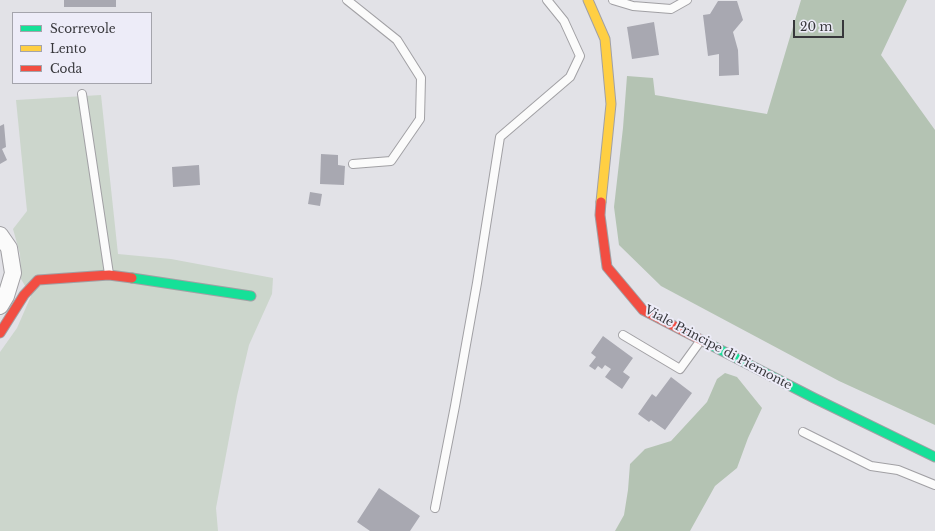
<!DOCTYPE html>
<html>
<head>
<meta charset="utf-8">
<style>
	body { margin:0 }
	#map { position:relative; width:935px; height:531px; overflow:hidden; background:#e2e2e7; font-family:"Libre Baskerville",serif }
	canvas { display:block }
	.legend { position:absolute; left:12px; top:12px; width:140px; height:72px; box-sizing:border-box; background:#edecf8; border:1px solid #a4a4ac; margin:0; padding:5px 7px; list-style:none; font-size:12px; color:#37373b }
	.legend li { display:flex; align-items:center; gap:8px; height:20px }
	.legend b { width:20px; border:1px solid #a4a4ac }
	.scale { position:absolute; left:793px; top:20px; width:51px; height:18px; box-sizing:border-box; border:2px solid #37373b; border-top:0; padding-left:5px; font-size:12px; line-height:14px; white-space:nowrap; color:#37373b; -webkit-text-stroke:3px #edecf8; paint-order:stroke }
</style>
</head>
<body>
<div id="map">
<canvas width="935" height="531"></canvas>
<ul class="legend">
<li><b style="height:5px;background:#16e098"></b>Scorrevole</li>
<li><b style="height:5px;background:#ffcf43"></b>Lento</li>
<li><b style="height:5px;background:#f24e42"></b>Coda</li>
</ul>
<div class="scale">20 m</div>
</div>
<script>
const ctx = document.querySelector('canvas').getContext('2d');
ctx.lineJoin = 'round';
function paint(path, color) { ctx.fillStyle = color; ctx.fill(path, 'evenodd'); }
const poly = rows => new Path2D(rows.map(r => 'M' + r).join(''));
function trace(path, color, width, dash) { ctx.strokeStyle = color; ctx.lineWidth = width; ctx.lineCap = dash ? 'butt' : 'round'; ctx.setLineDash(dash || []); ctx.stroke(path); }
function write(font, color, halo, rows, align = 'center') {
  ctx.font = font + ' "Libre Baskerville",serif'; ctx.lineWidth = 4; ctx.setLineDash([]); ctx.textBaseline = 'middle'; ctx.strokeStyle = halo; ctx.fillStyle = color; for (const [text, x, y, turn = 0] of rows) {
    ctx.save(); ctx.translate(x, y); ctx.rotate((+turn || 0) * Math.PI / 180); ctx.textAlign = isNaN(turn) ? turn : align; if (halo) ctx.strokeText(text, 0, 0); ctx.fillText(text, 0, 0); ctx.restore();
  }
}
paint(poly([
	[101,95,118,254,171,259,273,278,272,294,249,345,237,396,216,508,218,531,0,531,0,352,17,328,31,296,21,279,20,254,13,229,27,211,16,100]
]), '#ccd6cc');
paint(poly([
	[801,0,907,0,881,55,935,130,935,425,839,381,661,286,619,245,614,207,623,128,627,76,653,78,655,95,767,114],
	[725,373,737,377,762,408,748,438,737,468,715,486,690,531,615,531,624,515,628,490,630,464,645,449,671,441,707,402,717,379]
]), '#b4c3b3');
paint(poly([
	[64,0,116,0,116,7,64,7],
	[718,1,737,1,743,20,733,32,738,50,739,75,719,76,719,54,708,56,703,15,710,14],
	[654,22,659,55,632,59,627,27],
	[4,124,6,147,2,149,7,160,0,164,0,126],
	[321,154,338,155,338,165,345,166,344,185,320,184],
	[199,165,200,185,173,187,172,167],
	[310,192,322,194,320,206,308,204],
	[603,336,633,358,623,372,630,377,622,389,605,377,611,369,605,365,602,369,598,366,595,370,589,366,596,357,591,353],
	[671,377,692,393,665,430,651,420,649,422,638,414,652,394,656,397],
	[379,488,420,516,410,531,370,531,357,522]
]), '#a8a8b1');
const lane = poly([
	[347,0,397,40,421,78,420,119,391,161,353,164],
	[613,0,633,6,671,9,687,0],
	[82,94,109,274],
	[623,335,680,369,701,340],
	[803,432,871,466,898,470,935,485],
	[435,508,455,406,477,283,500,137,570,77,580,56,564,21,547,0]
]);
const street = poly([
	[0,235,9,248,13,273,6,296,0,306]
]);
const fast = poly([
	[132,278,251,296],
	[705,342,814,398,935,457]
]);
const slow = poly([
	[588,0,605,39,611,104,601,202]
]);
const jam = poly([
	[601,202,600,215,607,267,643,310,705,342],
	[0,333,24,295,38,280,109,275,132,278]
]);
trace(lane, '#a1a0a4', 10);
trace(street, '#a1a0a4', 18);
trace(fast, '#a1a0a4', 11);
trace(slow, '#a1a0a4', 11);
trace(jam, '#a1a0a4', 11);
trace(lane, '#fbfbfb', 8);
trace(street, '#fbfbfb', 16);
trace(fast, '#16e098', 9);
trace(slow, '#ffcf43', 9);
trace(jam, '#f24e42', 9);
write('12px', '#37373b', '#edecf8', [
	["Viale Principe di Piemonte",718,348,28]
]);
</script>
</body>
</html>
